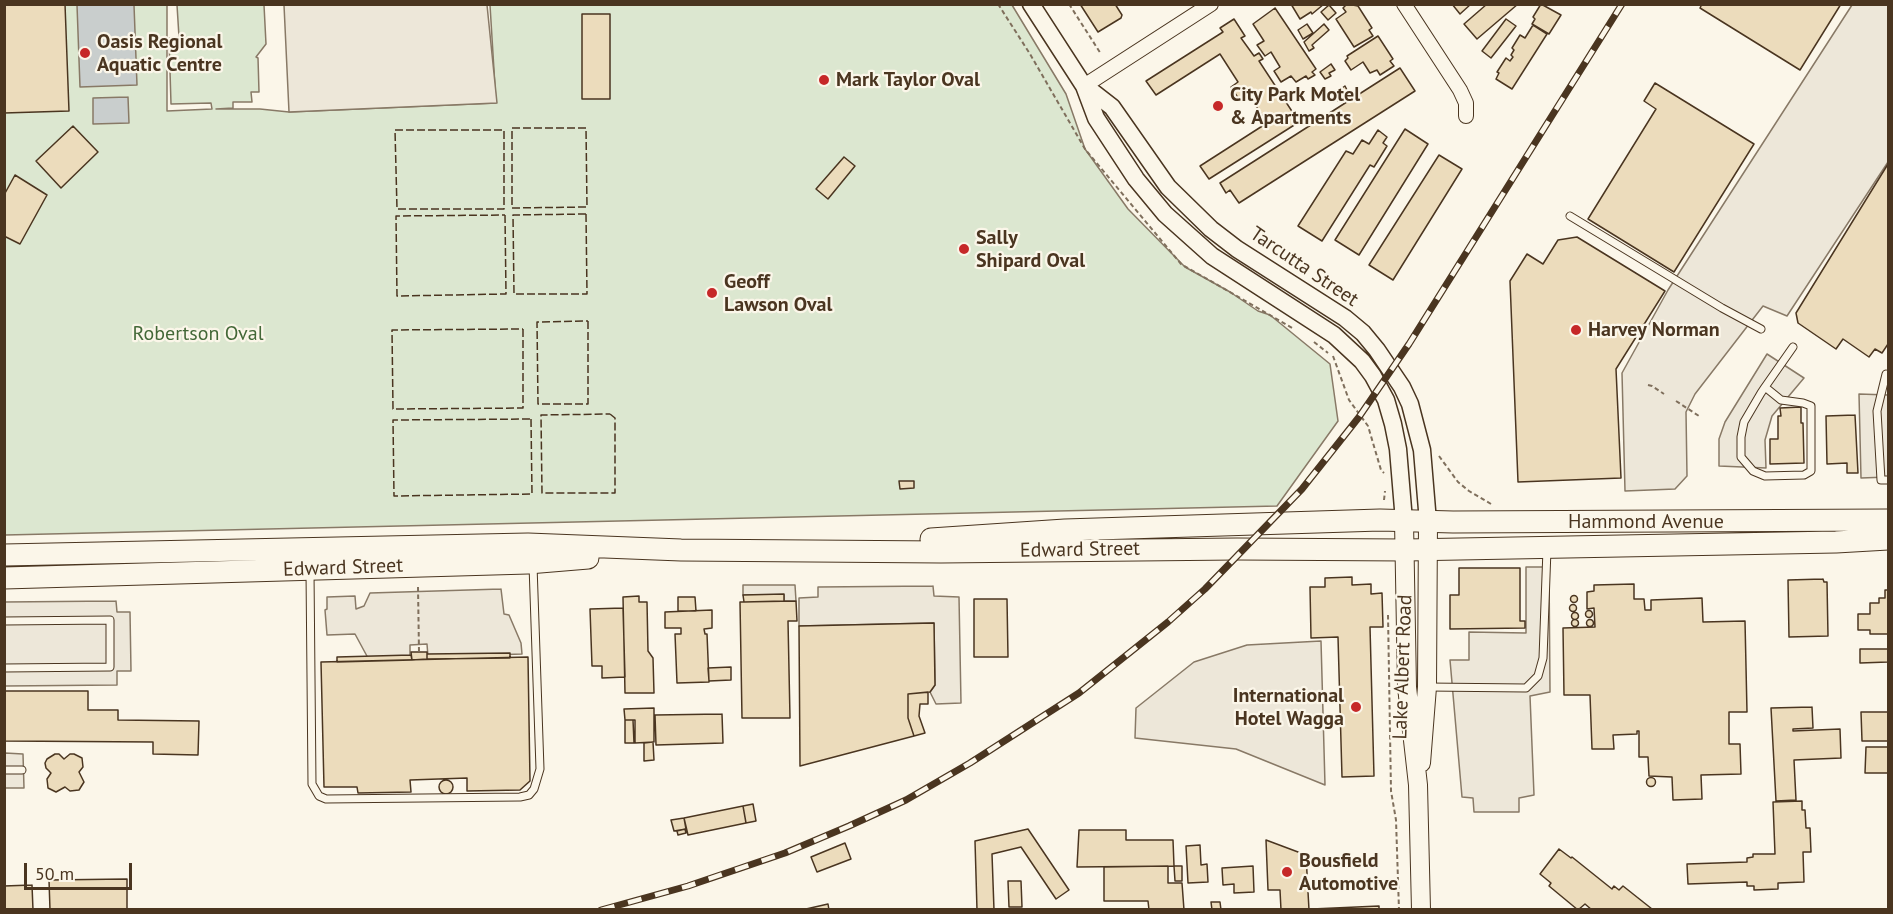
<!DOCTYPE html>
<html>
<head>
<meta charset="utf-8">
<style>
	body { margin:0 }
	#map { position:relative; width:1893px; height:914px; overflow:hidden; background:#fbf6e9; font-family:"PT Sans",sans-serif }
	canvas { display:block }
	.frame { position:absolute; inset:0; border:6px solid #4a3520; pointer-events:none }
	.scale { position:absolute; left:24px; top:863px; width:108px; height:27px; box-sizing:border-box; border:3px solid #4a3520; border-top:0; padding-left:8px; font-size:18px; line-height:21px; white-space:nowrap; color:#4a3520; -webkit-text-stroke:4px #fbf6e9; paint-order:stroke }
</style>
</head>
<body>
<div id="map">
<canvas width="1893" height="914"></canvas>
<div class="frame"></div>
<div class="scale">50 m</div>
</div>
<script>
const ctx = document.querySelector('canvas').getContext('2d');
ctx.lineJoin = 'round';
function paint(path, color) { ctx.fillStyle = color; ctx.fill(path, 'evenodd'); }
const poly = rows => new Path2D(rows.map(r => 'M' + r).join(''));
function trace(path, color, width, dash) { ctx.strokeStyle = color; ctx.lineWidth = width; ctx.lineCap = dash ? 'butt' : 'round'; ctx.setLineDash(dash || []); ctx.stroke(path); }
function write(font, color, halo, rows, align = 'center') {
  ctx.font = font + ' "PT Sans",sans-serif'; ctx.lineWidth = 4.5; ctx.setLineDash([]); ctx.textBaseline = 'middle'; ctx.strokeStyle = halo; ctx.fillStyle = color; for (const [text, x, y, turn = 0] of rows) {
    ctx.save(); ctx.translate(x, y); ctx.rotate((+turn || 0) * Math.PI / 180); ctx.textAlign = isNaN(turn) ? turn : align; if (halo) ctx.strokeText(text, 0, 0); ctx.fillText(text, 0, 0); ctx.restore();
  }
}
const green = poly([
	[4,5,167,5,167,111,212,109,211,103,171,104,169,38,179,37,177,5,264,5,266,44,256,57,258,58,259,92,251,92,252,102,233,102,233,108,216,109,260,109,289,112,496,103,490,5,1012,5,1066,94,1085,149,1128,209,1185,267,1230,292,1258,311,1270,315,1330,364,1338,421,1277,506,5,535,4,5]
]);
paint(green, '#dce7d0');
trace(green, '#887966', 1.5);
const parking = poly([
	[284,5,487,5,497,103,289,112,284,5],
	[1852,5,1888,5,1888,162,1787,316,1763,306,1695,394,1686,412,1687,476,1675,489,1625,491,1622,373,1668,290,1852,5],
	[1767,354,1804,378,1772,416,1765,440,1766,468,1719,466,1719,439,1725,422,1767,354],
	[1859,394,1888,395,1888,477,1861,478,1859,394],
	[1526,567,1549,567,1550,692,1530,696,1534,795,1519,798,1519,812,1474,812,1473,798,1462,797,1450,660,1469,660,1469,632,1526,633,1526,567],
	[743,585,795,585,796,601,784,601,784,595,743,595,743,585],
	[933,586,934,596,959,597,961,703,936,704,930,692,935,685,934,623,799,626,799,598,818,597,818,587,933,586],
	[501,589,504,614,509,615,521,643,522,654,428,657,427,644,410,645,410,657,368,658,355,634,327,635,325,610,327,609,327,597,355,596,356,609,364,606,370,593,501,589],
	[116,601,117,612,130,612,131,671,117,671,117,685,5,686,4,602,116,601],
	[1321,641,1325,785,1236,749,1135,738,1136,708,1194,662,1247,645,1321,641],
	[5,753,23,754,24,788,5,788,5,753]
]);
paint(parking, '#ede7d9');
trace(parking, '#887966', 1.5);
const water = poly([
	[77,5,134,5,137,85,80,87,77,5],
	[128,97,129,123,93,124,93,98,128,97]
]);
paint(water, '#c9cecd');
trace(water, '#887966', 1.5);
const building = poly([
	[4,4,65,4,69,111,4,113,4,4],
	[1080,4,1115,4,1122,15,1121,18,1098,32,1080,4],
	[1291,4,1324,4,1312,14,1311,12,1300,19,1291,4],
	[1347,4,1358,6,1372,28,1369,30,1373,36,1354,47,1336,19,1346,12,1343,8,1347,4],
	[1452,4,1471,4,1460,14,1452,4],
	[1487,4,1518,4,1477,39,1464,24,1487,4],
	[1541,4,1561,15,1549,34,1532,24,1535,19,1533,17,1541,4],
	[1702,4,1841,4,1800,70,1700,8,1702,4],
	[1329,5,1336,13,1328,20,1321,12,1329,5],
	[1275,8,1316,69,1312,72,1315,75,1308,79,1306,76,1296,82,1291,76,1281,82,1274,71,1280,67,1271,52,1265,56,1257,45,1264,41,1253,24,1275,8],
	[582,14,610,14,610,99,582,99,582,14],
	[1234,19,1245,36,1241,38,1254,56,1259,53,1263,59,1259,61,1299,122,1209,179,1200,166,1267,123,1249,95,1240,101,1231,87,1238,82,1220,54,1156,95,1146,81,1223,32,1220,28,1234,19],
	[1506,19,1516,26,1491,58,1482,51,1506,19],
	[1307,24,1313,33,1303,39,1298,30,1307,24],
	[1324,24,1329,30,1312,45,1314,48,1309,51,1304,42,1324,24],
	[1533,25,1547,34,1512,89,1496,79,1499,73,1497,72,1506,58,1510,61,1513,57,1511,55,1514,50,1512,48,1520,35,1525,38,1533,25],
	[1378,36,1393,59,1390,61,1394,66,1380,75,1377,70,1370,73,1363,62,1351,70,1345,61,1348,58,1347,56,1378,36],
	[1331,64,1335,70,1329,73,1331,76,1325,79,1320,72,1331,64],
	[1400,68,1415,91,1239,203,1230,190,1226,193,1220,183,1400,68],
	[1655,83,1754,144,1674,272,1588,219,1656,109,1644,101,1655,83],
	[1345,86,1349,94,1338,101,1333,94,1345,86],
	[73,126,98,152,61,188,36,161,73,126],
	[1405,129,1428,144,1359,255,1335,240,1405,129],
	[1378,130,1387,137,1383,143,1387,146,1374,167,1370,165,1322,241,1298,226,1346,151,1353,154,1362,140,1369,144,1378,130],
	[1439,155,1462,169,1393,280,1369,265,1439,155],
	[844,157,855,166,828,199,816,189,844,157],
	[1888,164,1888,344,1882,353,1875,349,1869,357,1843,339,1836,349,1798,323,1796,313,1888,164],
	[15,175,47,195,20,244,4,236,4,195,15,175],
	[1577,237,1665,291,1616,369,1621,478,1518,482,1510,281,1527,254,1543,264,1558,240,1577,237],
	[1801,407,1801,423,1803,423,1804,463,1770,464,1770,439,1778,439,1778,416,1781,416,1780,408,1801,407],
	[1855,415,1858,473,1847,473,1847,463,1827,464,1826,416,1855,415],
	[899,481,914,481,914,488,900,489,899,481],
	[1459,568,1520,568,1520,621,1525,621,1525,628,1450,629,1450,595,1459,595,1459,568],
	[1352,577,1352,585,1371,584,1371,594,1382,593,1383,627,1370,627,1374,776,1342,777,1338,637,1311,638,1310,587,1325,587,1325,578,1352,577],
	[1823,579,1824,582,1827,582,1828,636,1789,637,1788,580,1823,579],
	[1634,584,1634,599,1644,599,1645,610,1651,610,1651,600,1702,598,1703,622,1745,621,1747,712,1729,712,1729,744,1740,744,1741,774,1701,775,1702,799,1673,800,1672,777,1649,776,1648,757,1639,757,1639,731,1637,731,1637,734,1613,735,1614,749,1592,749,1590,695,1564,695,1563,628,1595,627,1594,608,1587,609,1587,592,1594,591,1594,585,1634,584],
	[1885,590,1888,590,1888,634,1870,634,1870,630,1858,630,1858,614,1870,614,1870,603,1879,603,1879,598,1885,598,1885,590],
	[784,594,784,601,744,602,743,595,784,594],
	'1570.5 599a3.5 3.5 0 1 1 7 0a3.5 3.5 0 1 1-7 0Z',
	[639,596,639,602,647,602,648,651,653,658,654,693,625,693,623,597,639,596],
	[678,597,695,597,696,611,678,611,678,597],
	[974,599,1007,599,1008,657,974,657,974,599],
	[796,601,797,621,788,621,790,718,742,718,740,602,796,601],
	'1569.5 608a3.5 3.5 0 1 1 7 0a3.5 3.5 0 1 1-7 0Z',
	[623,608,625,677,602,678,602,666,592,666,590,609,623,608],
	[712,610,712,628,704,629,705,634,707,634,709,682,677,683,675,634,681,634,681,628,665,628,665,612,712,610],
	'1585.5 614a3.5 3.5 0 1 1 7 0a3.5 3.5 0 1 1-7 0Z',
	'1571.5 616a3.5 3.5 0 1 1 7 0a3.5 3.5 0 1 1-7 0Z',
	'1571.5 623a3.5 3.5 0 1 1 7 0a3.5 3.5 0 1 1-7 0Z',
	'1586.5 623a3.5 3.5 0 1 1 7 0a3.5 3.5 0 1 1-7 0Z',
	[934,623,935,685,930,692,908,694,908,718,914,736,800,766,799,626,934,623],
	[1860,649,1888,649,1888,662,1860,663,1860,649],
	[411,652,427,652,427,659,412,660,411,652],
	[510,653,510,658,427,659,427,654,510,653],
	[411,655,412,660,337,662,337,657,411,655],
	[528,657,530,781,520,790,467,791,467,778,410,780,411,792,358,793,357,787,324,787,321,662,528,657],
	[731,667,731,680,709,681,708,668,731,667],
	[4,691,88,691,88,710,118,710,118,720,199,721,198,755,153,754,153,742,4,741,4,691],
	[928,692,928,704,920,704,919,716,925,733,914,736,908,718,908,694,928,692],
	[1812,707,1813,728,1793,729,1793,731,1840,729,1841,758,1794,760,1796,800,1776,801,1771,708,1812,707],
	[654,708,654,742,635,743,635,720,625,720,624,709,654,708],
	[1861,712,1888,712,1888,741,1862,741,1861,712],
	[722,714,723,743,656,745,655,715,722,714],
	[625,720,633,720,634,743,625,743,625,720],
	[653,742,654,760,644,761,644,743,653,742],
	[1866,747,1888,747,1888,773,1865,773,1866,747],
	[55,754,59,754,64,759,70,754,74,754,82,758,83,767,79,772,84,782,79,790,70,791,65,787,56,792,48,788,47,779,51,773,46,768,45,763,47,759,55,754],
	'1646.5 782a4.5 4.5 0 1 1 9 0a4.5 4.5 0 1 1-9 0Z',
	'439 787a7 7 0 1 1 14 0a7 7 0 1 1-14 0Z',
	[1802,801,1802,810,1805,810,1806,828,1810,828,1811,852,1803,852,1804,882,1778,883,1778,889,1754,890,1754,886,1747,886,1747,882,1688,884,1687,864,1747,862,1747,858,1753,857,1753,854,1775,854,1773,802,1802,801],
	[753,804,756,821,746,823,743,806,753,804],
	[743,806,746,823,688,835,684,818,743,806],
	[684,818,686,829,674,831,671,820,684,818],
	[685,829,686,833,678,835,677,831,685,829],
	[1028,829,1069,890,1056,899,1021,847,992,854,994,910,977,910,975,841,1028,829],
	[1079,830,1126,830,1126,840,1173,840,1174,866,1077,867,1079,830],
	[1266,840,1306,855,1309,910,1281,910,1280,890,1268,890,1266,840],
	[845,843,851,859,817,872,811,857,845,843],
	[1200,845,1201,865,1207,864,1208,882,1188,883,1186,846,1200,845],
	[1559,849,1571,858,1572,857,1612,889,1614,886,1619,890,1623,886,1652,909,1592,910,1585,904,1578,910,1549,886,1551,883,1540,874,1559,849],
	[1168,866,1168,883,1182,883,1184,910,1149,910,1148,901,1104,901,1104,867,1168,866],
	[1174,866,1182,866,1182,881,1175,881,1174,866],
	[1253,866,1254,892,1234,893,1234,884,1223,885,1222,868,1253,866],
	[127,879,127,910,50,910,49,880,127,879],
	[1008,881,1021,881,1022,907,1009,907,1008,881],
	[32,885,33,910,4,910,4,886,32,885],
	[1211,902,1220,902,1221,910,1212,910,1211,902],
	[828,904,829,910,806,910,806,909,828,904],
	[1379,906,1379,910,1312,910,1312,909,1379,906]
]);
paint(building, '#ecdcbc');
trace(building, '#4a3520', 1.5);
const service = poly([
	[1570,216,1722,308,1761,329],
	[1886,374,1877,411,1881,480,1888,480],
	[1765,387,1781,400,1803,403,1811,406,1811,471,1804,475,1765,476,1753,471,1741,457,1741,437,1744,422,1761,393,1765,387,1793,347],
	[310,572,312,784,319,796,326,799,520,797,529,795,534,789,540,769,533,565],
	[4,621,110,620,110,667,4,668],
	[1427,687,1526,688,1538,676,1543,658,1547,549],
	[4,770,22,770]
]);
const minor = poly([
	[1404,4,1460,90,1466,103,1466,116],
	[1084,86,1211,4]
]);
const tertiary = poly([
	[1031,4,1084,86,1096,118,1136,179,1165,214,1212,256,1334,335,1362,361,1373,376,1386,400,1393,424,1398,449,1404,521],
	[1085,86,1112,107,1168,187,1211,229,1237,249,1345,318,1363,333,1377,350,1402,387,1410,404,1422,450,1428,522]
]);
const secondary = poly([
	[1404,521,1407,687,1418,785,1421,910],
	[1421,763,1427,687,1428,522]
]);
const trunk = poly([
	[931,539,1065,530,1380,520,1453,522,1888,520],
	[4,555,528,544,681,550,941,552,1237,549,1406,550,1836,542,1888,539],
	[4,578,528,563,588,558]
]);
trace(service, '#4a3520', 9);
trace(minor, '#4a3520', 16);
trace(tertiary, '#4a3520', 19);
trace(secondary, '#4a3520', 20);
trace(trunk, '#4a3520', 23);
trace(poly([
	[998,4,1030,54,1085,149,1181,264,1294,329],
	[1069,4,1101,54],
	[1314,342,1328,353],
	[1333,356,1349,400,1368,426,1381,470,1384,473],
	[1648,385,1652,386,1664,394],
	[1676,401,1699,416],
	[1439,456,1458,482,1469,491,1491,504],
	[1384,500,1385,491],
	[418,587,419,652],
	[1388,615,1391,791,1396,820,1399,910]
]), '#7f6f5c', 2, [4.5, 3]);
trace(service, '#fbf6e9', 7);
trace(minor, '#fbf6e9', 14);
trace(tertiary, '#fbf6e9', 16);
trace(secondary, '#fbf6e9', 18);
trace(trunk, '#fbf6e9', 21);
const rail = poly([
	[601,910,688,886,785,853,849,826,906,800,970,763,1079,693,1168,622,1205,589,1302,489,1359,417,1409,344,1622,4]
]);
trace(rail, '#4a3520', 7);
trace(rail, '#fbf6e9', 4.5, [14]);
trace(poly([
	[512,128,586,128,587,207,512,208,512,128],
	[395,130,504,130,504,209,397,209,395,130],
	[586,214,587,294,514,294,513,215,586,214],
	[505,215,506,294,397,296,396,216,505,215],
	[588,321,588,404,538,404,537,322,588,321],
	[523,329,523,408,393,409,392,330,523,329],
	[610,414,615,418,615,493,542,493,541,415,610,414],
	[531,419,532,494,394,496,393,420,531,419]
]), '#4a3520', 1.5, [8, 3]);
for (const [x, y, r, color] of [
	[85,53,6,"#c62828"],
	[824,80,6,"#c62828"],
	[1218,106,6,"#c62828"],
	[964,249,6,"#c62828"],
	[712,293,6,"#c62828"],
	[1576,330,6,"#c62828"],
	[1356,707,6,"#c62828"],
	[1287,872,6,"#c62828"]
]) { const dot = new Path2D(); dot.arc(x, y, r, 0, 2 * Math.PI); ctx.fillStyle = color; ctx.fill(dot); trace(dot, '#fbf6e9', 2); }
write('bold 20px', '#4a3520', '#fbf6e9', [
	["Oasis Regional",97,42],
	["Aquatic Centre",97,65],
	["Mark Taylor Oval",836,80],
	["City Park Motel",1230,95],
	["& Apartments",1230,118],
	["Sally",976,238],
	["Shipard Oval",976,261],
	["Geoff",724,282],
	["Lawson Oval",724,305],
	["Harvey Norman",1588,330],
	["International",1344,696,"right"],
	["Hotel Wagga",1344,719,"right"],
	["Bousfield",1299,861],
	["Automotive",1299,884]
], 'left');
write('20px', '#4a3520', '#fbf6e9', [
	["Tarcutta Street",1304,267,34],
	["Hammond Avenue",1646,522],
	["Edward Street",1080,550,-1],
	["Edward Street",343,568,-2],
	["Lake Albert Road",1403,667,-88]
]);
write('20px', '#436837', '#fbf6e9', [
	["Robertson Oval",198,334]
]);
</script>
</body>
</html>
